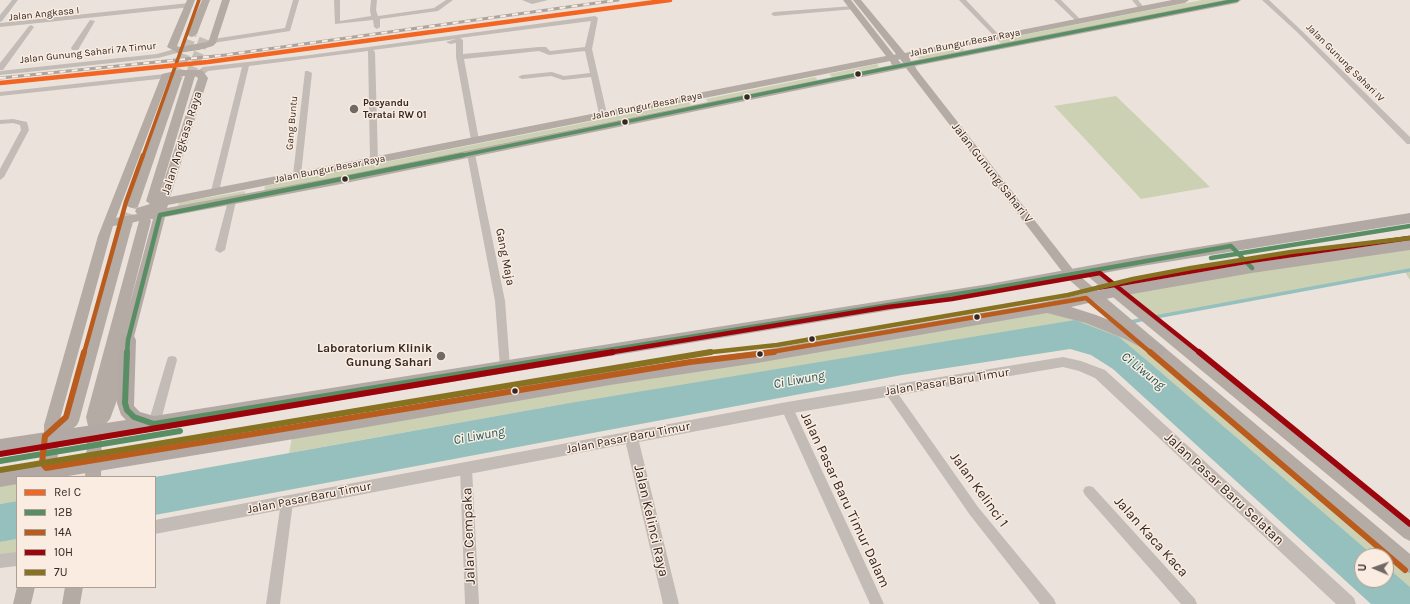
<!DOCTYPE html>
<html>
<head>
<meta charset="utf-8">
<style>
	body { margin:0 }
	#map { position:relative; width:1410px; height:604px; overflow:hidden; background:#ebe3db; font-family:Karla,sans-serif }
	canvas { display:block }
	.legend { position:absolute; left:16px; top:476px; width:140px; height:112px; box-sizing:border-box; background:#faece0; border:1px solid #aa9e95; margin:0; padding:5px 7px; list-style:none; font-size:12px; color:#332824 }
	.legend li { display:flex; align-items:center; gap:8px; height:20px }
	.legend b { width:20px; border:1px solid #aa9e95 }
	.north { position:absolute; left:1354px; top:548px; width:40px; height:40px; box-sizing:border-box; background:#faece0; border:1px solid #aa9e95; border-radius:50%; rotate:272deg; font-size:11px; font-weight:700; line-height:16px; text-align:center; color:#332824 }
	.north::after { content:''; display:block; margin:auto; width:14px; height:18px; background:#736964; clip-path:polygon(50% 0,100% 100%,50% 72%,0 100%) }
</style>
</head>
<body>
<div id="map">
<canvas width="1410" height="604"></canvas>
<ul class="legend">
<li><b style="height:5px;background:#f26522"></b>Rel C</li>
<li><b style="height:5px;background:#598e64"></b>12B</li>
<li><b style="height:5px;background:#ba5c1e"></b>14A</li>
<li><b style="height:5px;background:#9c050c"></b>10H</li>
<li><b style="height:5px;background:#877221"></b>7U</li>
</ul>
<div class="north">U</div>
</div>
<script>
const ctx = document.querySelector('canvas').getContext('2d');
ctx.lineJoin = 'round';
function paint(path, color) { ctx.fillStyle = color; ctx.fill(path, 'evenodd'); }
const poly = rows => new Path2D(rows.map(r => 'M' + r).join(''));
function trace(path, color, width, dash) { ctx.strokeStyle = color; ctx.lineWidth = width; ctx.lineCap = dash ? 'butt' : 'round'; ctx.setLineDash(dash || []); ctx.stroke(path); }
function write(font, color, halo, rows, align = 'center') {
  ctx.font = font + ' Karla,sans-serif'; ctx.lineWidth = 3; ctx.setLineDash([]); ctx.textBaseline = 'middle'; ctx.strokeStyle = halo; ctx.fillStyle = color; for (const [text, x, y, turn = 0] of rows) {
    ctx.save(); ctx.translate(x, y); ctx.rotate((+turn || 0) * Math.PI / 180); ctx.textAlign = isNaN(turn) ? turn : align; if (halo) ctx.strokeText(text, 0, 0); ctx.fillText(text, 0, 0); ctx.restore();
  }
}
paint(poly([
	[1202,0,1224,0,1001,44,997,40],
	[962,48,964,51,920,59,917,57],
	[877,64,879,67,832,77,829,74],
	[815,77,818,80,708,102,706,99],
	[1116,96,1210,187,1141,199,1054,106],
	[689,102,691,105,264,192,265,186],
	[245,191,245,195,177,208,180,199,189,201],
	[1410,245,1410,280,1405,272,1148,319,1115,292],
	[1040,309,1076,314,1157,350,1410,564,1410,587,1386,566,1386,556,1374,556,1119,337,558,405,289,453,293,432],
	[17,477,17,501,0,504,0,480],
	[17,539,17,559,0,561,0,542]
]), '#cdd1b3');
paint(poly([
	[1075,320,1119,337,1150,363,1374,556,1362,556,1362,580,1386,580,1386,566,1410,587,1410,604,1371,604,1113,369,1091,355,1070,349,902,375,155,515,155,477,558,405],
	[17,501,17,539,0,542,0,504]
]), '#96c0bd');
trace(poly([
	[1150,318,1410,270],
	[1131,322,1144,319]
]), '#96c0bd', 3.5);
trace(poly([
	[190,76,206,34],
	[177,78,192,34]
]), '#c6beb6', 10, [10, 5]);
trace(poly([
	[126,225,133,204]
]), '#c6beb6', 12, [12, 6]);
paint(poly([
	[12,0,18,0,2,21,0,22,0,15,12,0],
	[293,0,299,0,290,31,213,43,209,41,213,39,285,28,293,0],
	[334,0,340,0,340,21,371,16,370,10,371,0,377,0,376,10,378,16,434,8,446,0,453,0,438,11,380,19,380,27,377,29,374,27,373,20,335,24,334,0],
	[522,0,548,0,532,4,522,0],
	[959,0,966,0,1000,36,1000,38,996,38,959,0],
	[1054,0,1061,0,1081,20,1081,22,1077,22,1054,0],
	[1132,0,1138,0,1145,9,1144,10,1140,10,1132,0],
	[1262,0,1269,0,1302,31,1410,137,1410,144,1407,144,1298,33,1262,0],
	[853,6,856,8,855,9,774,16,771,14,774,12,853,6],
	[595,16,598,18,592,49,607,114,606,116,603,116,599,114,591,77,563,80,551,76,522,79,518,77,522,75,552,72,564,76,590,73,585,51,549,55,539,51,464,59,479,140,475,142,471,140,456,57,456,43,450,44,446,42,456,39,373,50,375,52,378,160,374,163,370,160,368,51,249,66,219,191,215,194,211,191,242,67,208,71,203,75,197,75,197,71,203,67,310,55,595,16],
	[591,21,585,47,550,51,546,47,539,47,463,54,463,40,460,38,591,21],
	[90,20,95,21,78,50,72,50,71,48,90,20],
	[31,25,34,27,3,70,0,70,0,63,29,26,31,25],
	[178,48,182,50,181,52,158,58,0,75,0,71,157,54,178,48],
	[305,71,308,71,312,73,301,175,297,178,293,175,305,71],
	[165,74,169,76,168,78,0,96,0,92,165,74],
	[13,119,27,122,29,130,4,177,0,180,0,169,21,130,20,125,13,123,0,124,0,120,13,119],
	[471,151,475,154,505,301,510,367,509,370,505,371,501,370,500,367,495,301,467,154,471,151],
	[232,198,236,201,225,250,220,253,215,250,228,201,232,198],
	[172,356,176,357,177,360,160,424,158,427,154,429,150,427,148,424,167,360,168,357,172,356],
	[890,386,894,388,978,507,1054,599,1056,604,1040,604,970,515,886,394,884,391,886,388,890,386],
	[787,403,791,405,793,408,884,604,870,604,781,408,783,405,787,403],
	[466,464,470,465,472,469,479,604,465,604,460,469,462,465,466,464],
	[1089,486,1093,487,1195,599,1197,604,1181,604,1085,495,1083,491,1085,487,1089,486],
	[287,496,291,498,293,502,280,604,266,604,281,502,283,498,287,496]
]), '#c3bbb5');
paint(poly([
	[189,3,193,5,192,7,0,27,0,23,189,3],
	[1063,357,1081,361,1105,370,1354,598,1356,604,1336,604,1095,378,1079,371,1063,367,787,414,639,442,679,604,663,604,626,444,155,534,155,520,787,402,1063,357],
	[17,552,17,566,0,568,0,554,17,552]
]), '#c3bbb5');
paint(poly([
	[187,0,195,0,177,46,179,47,207,42,209,40,222,0,230,0,216,43,213,46,199,50,178,53,167,47,187,0],
	[202,0,210,0,197,34,192,37,189,36,187,34,202,0],
	[843,0,851,0,894,55,896,54,853,0,861,0,905,53,1172,0,1189,0,1185,3,909,57,911,61,1224,0,1241,0,1237,3,915,66,917,70,1075,272,1410,554,1410,573,1404,571,1067,278,906,68,336,185,165,217,119,395,110,419,102,428,101,477,85,477,88,426,86,417,139,221,131,223,132,225,79,421,77,425,59,441,56,477,40,477,44,438,44,425,98,236,162,74,179,70,200,70,203,71,208,78,170,197,886,56,843,0],
	[900,59,903,63,901,63,898,60,900,59],
	[890,61,892,65,336,177,167,208,168,205,890,61],
	[180,76,185,76,146,201,150,204,137,208,135,211,137,214,116,218,169,78,173,77,127,204,129,207,133,208,137,207,139,204,182,78,180,76],
	[195,76,198,78,159,196,195,76],
	[150,219,153,219,129,307,151,221,150,219],
	[120,225,66,418,59,423,110,236,113,226,120,225],
	[1089,267,1093,268,1410,523,1410,541,1404,538,1085,274,1083,271,1085,268,1089,267],
	[17,587,35,587,31,604,13,604,17,587],
	[65,587,83,587,80,604,62,604,65,587]
]), '#b4aba5');
paint(poly([
	[1410,213,1410,223,1142,266,989,294,152,431,0,455,0,439,126,420,121,415,117,403,120,340,122,336,128,334,134,336,136,340,134,406,140,412,154,416,989,284,1142,256,1410,213],
	[1410,240,1410,250,1252,273,1115,297,1071,307,1096,315,1137,331,1163,346,1165,350,1163,354,1157,356,1125,339,1086,323,1047,313,757,363,610,385,361,428,62,477,17,477,17,484,0,487,0,471,361,414,610,371,757,351,1040,303,1115,287,1252,263,1410,240]
]), '#b2a9a4');
const rail = poly([
	[0,78,225,55,618,0]
]);
trace(rail, '#aba49f', 3);
trace(rail, '#faece0', 2, [6]);
trace(poly([
	[459,156,864,73,1237,0]
]), '#598e64', 3.5);
trace(poly([
	[1211,258,1410,226],
	[127,353,128,340,160,215,463,155],
	[590,353,989,289,1231,246,1252,268]
]), '#598e64', 4.5);
trace(poly([
	[127,352,125,403,127,410,134,417,154,424,596,352],
	[0,461,180,431]
]), '#598e64', 6);
trace(poly([
	[143,156,199,0]
]), '#ba5c1e', 3.5);
trace(poly([
	[84,353,126,202,143,155],
	[765,353,1086,298,1151,353]
]), '#ba5c1e', 4.5);
trace(poly([
	[84,352,66,417,45,436,42,463,46,468,690,362,774,352],
	[1150,352,1405,570]
]), '#ba5c1e', 6);
trace(poly([
	[1097,288,1251,261,1409,238],
	[607,353,888,307,952,299,1100,273,1200,353]
]), '#9c050c', 4.5);
trace(poly([
	[1199,352,1410,524],
	[0,454,613,352]
]), '#9c050c', 6);
trace(poly([
	[703,353,777,345,1068,295,1133,279,1191,268,1291,252,1410,238]
]), '#877221', 4.5);
trace(poly([
	[0,470,711,352]
]), '#877221', 6);
trace(poly([
	[0,83,208,62,670,0]
]), '#f26522', 4.5);
for (const [x, y, r, color] of [
	[858,74,3.5,"#332824"],
	[747,97,3.5,"#332824"],
	[354,109,5,"#736964"],
	[625,122,3.5,"#332824"],
	[345,179,3.5,"#332824"],
	[977,317,3.5,"#332824"],
	[812,339,3.5,"#332824"],
	[760,354,3.5,"#332824"],
	[441,356,5,"#736964"],
	[515,391,3.5,"#332824"]
]) { const dot = new Path2D(); dot.arc(x, y, r, 0, 2 * Math.PI); ctx.fillStyle = color; ctx.fill(dot); trace(dot, '#faece0', 1.5); }
write('10px', '#332824', '#faece0', [
	["Jalan Angkasa I",44,14,-6],
	["Jalan Bungur Besar Raya",965,43,-11],
	["Jalan Gunung Sahari 7A Timur",88,53,-6],
	["Jalan Gunung Sahari IV",1345,63,45],
	["Jalan Bungur Besar Raya",647,106,-11],
	["Gang Buntu",292,123,-85],
	["Jalan Bungur Besar Raya",330,169,-11]
]);
write('bold 10px', '#332824', '#faece0', [
	["Posyandu",363,103],
	["Teratai RW 01",363,115]
], 'left');
write('12px', '#332824', '#faece0', [
	["Jalan Angkasa Raya",182,143,-72],
	["Jalan Gunung Sahari V",992,173,52],
	["Gang Maja",505,257,79],
	["Jalan Pasar Baru Timur",947,382,-9],
	["Jalan Pasar Baru Timur",628,438,-11],
	["Jalan Pasar Baru Timur",309,498,-11]
]);
write('bold 12px', '#332824', '#faece0', [
	["Laboratorium Klinik",432,349],
	["Gunung Sahari",432,363]
], 'right');
write('italic 13px', '#175757', '#faece0', [
	["Ci Liwung",1143,371,39],
	["Ci Liwung",799,380,-10],
	["Ci Liwung",479,436,-10]
]);
write('14px', '#332824', '#faece0', [
	["Jalan Pasar Baru Selatan",1224,489,43],
	["Jalan Kelinci 1",979,490,54],
	["Jalan Pasar Baru Timur Dalam",845,500,65],
	["Jalan Kelinci Raya",651,521,77],
	["Jalan Cempaka",469,536,-92],
	["Jalan Kaca Kaca",1151,537,48]
]);
</script>
</body>
</html>
